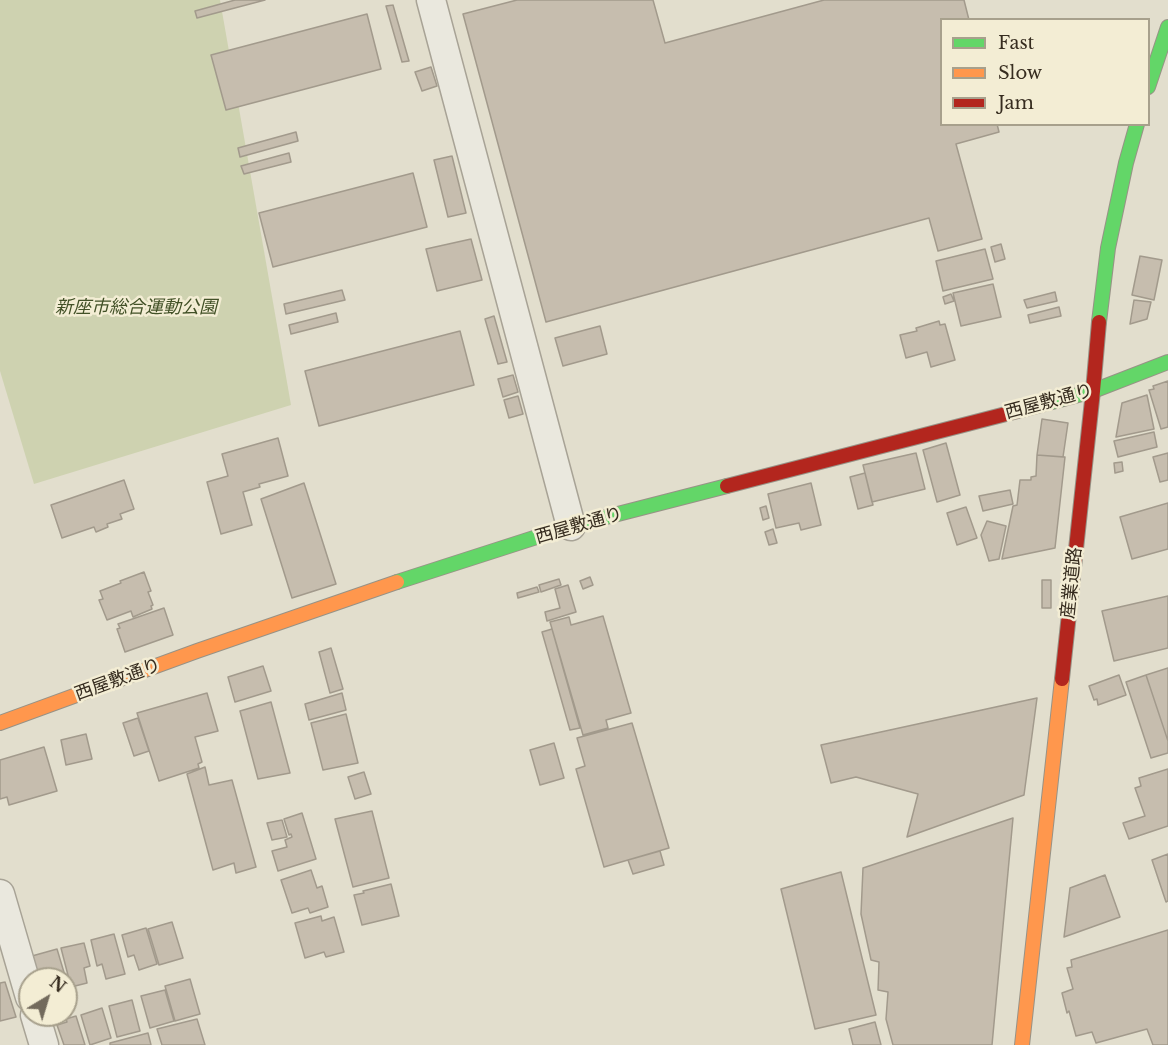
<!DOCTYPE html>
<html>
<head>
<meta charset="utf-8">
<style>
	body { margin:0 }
	#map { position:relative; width:1168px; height:1045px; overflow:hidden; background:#e2decd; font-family:"Libre Baskerville",serif }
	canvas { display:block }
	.legend { position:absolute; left:940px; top:18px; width:210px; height:108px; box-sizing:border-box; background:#f3edd4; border:2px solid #a7a08c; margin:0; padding:8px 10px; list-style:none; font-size:18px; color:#362c1f }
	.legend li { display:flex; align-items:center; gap:12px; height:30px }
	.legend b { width:30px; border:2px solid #a7a08c }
	.north { position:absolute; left:18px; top:967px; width:60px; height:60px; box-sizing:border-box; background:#f3edd4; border:2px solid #a7a08c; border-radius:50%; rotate:38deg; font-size:16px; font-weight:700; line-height:24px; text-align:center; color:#362c1f }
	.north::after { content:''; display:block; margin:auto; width:21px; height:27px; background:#726a5c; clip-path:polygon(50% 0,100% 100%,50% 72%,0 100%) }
</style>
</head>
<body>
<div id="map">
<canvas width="1168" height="1045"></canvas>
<ul class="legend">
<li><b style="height:8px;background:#63d668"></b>Fast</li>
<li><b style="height:8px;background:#ff974d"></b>Slow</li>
<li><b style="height:8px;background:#b3261e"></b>Jam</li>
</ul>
<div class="north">N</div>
</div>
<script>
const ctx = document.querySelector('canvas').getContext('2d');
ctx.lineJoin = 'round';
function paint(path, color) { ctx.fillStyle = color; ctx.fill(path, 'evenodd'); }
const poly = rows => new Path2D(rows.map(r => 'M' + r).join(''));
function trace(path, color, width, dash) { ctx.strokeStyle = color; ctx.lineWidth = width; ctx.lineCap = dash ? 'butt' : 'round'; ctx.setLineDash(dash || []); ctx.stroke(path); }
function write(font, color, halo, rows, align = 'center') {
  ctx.font = font + ' "Libre Baskerville","Noto Sans JP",serif'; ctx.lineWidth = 5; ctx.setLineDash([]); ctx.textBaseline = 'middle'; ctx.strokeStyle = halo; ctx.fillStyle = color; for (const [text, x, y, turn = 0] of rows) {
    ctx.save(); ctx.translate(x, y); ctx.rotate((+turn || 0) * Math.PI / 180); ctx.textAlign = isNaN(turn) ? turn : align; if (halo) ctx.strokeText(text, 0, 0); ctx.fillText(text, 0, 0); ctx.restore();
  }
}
paint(poly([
	[0,0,220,0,291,405,34,484,0,371]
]), '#ced2b0');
const building = poly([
	[235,0,265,0,197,18,195,11,235,0],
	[517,0,653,0,665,43,824,0,964,0,969,20,942,20,942,124,997,124,999,132,956,144,982,239,938,251,929,218,546,322,463,14,517,0],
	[393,5,409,61,402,62,386,6,393,5],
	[367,14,381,69,226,110,211,55,367,14],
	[431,67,437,86,422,91,415,72,431,67],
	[296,132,298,141,240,157,238,148,296,132],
	[289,153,291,162,244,174,241,166,289,153],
	[452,156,466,213,448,217,434,160,452,156],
	[413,173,427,227,273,267,259,213,413,173],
	[471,239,482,280,437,291,426,249,471,239],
	[1001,244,1005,259,995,262,991,247,1001,244],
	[985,249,993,279,943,291,936,261,985,249],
	[1140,256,1162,260,1154,300,1132,295,1140,256],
	[993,284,1001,317,961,326,953,293,993,284],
	[342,290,345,300,286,314,284,304,342,290],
	[1055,292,1057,301,1027,308,1024,300,1055,292],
	[951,294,954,301,945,304,943,297,951,294],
	[1134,300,1151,302,1147,319,1130,324,1134,300],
	[1059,307,1061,316,1030,323,1028,315,1059,307],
	[336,313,338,322,291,334,289,325,336,313],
	[494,316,507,362,498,364,485,319,494,316],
	[939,321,940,325,945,324,955,360,931,367,927,352,906,358,900,335,917,331,916,328,939,321],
	[600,326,607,354,563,366,555,338,600,326],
	[460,331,474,385,319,426,305,371,460,331],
	[513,375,518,392,503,397,498,379,513,375],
	[1168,381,1168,427,1161,429,1149,390,1154,389,1153,386,1168,381],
	[1147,395,1154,429,1116,437,1122,403,1147,395],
	[518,396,523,414,509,418,504,400,518,396],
	[1042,419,1068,423,1063,457,1037,455,1042,419],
	[1154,432,1157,447,1118,457,1114,441,1154,432],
	[278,438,288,476,259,484,260,487,243,492,252,525,221,534,207,482,228,476,222,454,278,438],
	[946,443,960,495,937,502,923,450,946,443],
	[916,453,925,489,872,502,863,465,916,453],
	[1168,453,1168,480,1160,482,1153,457,1168,453],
	[1037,455,1065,457,1055,548,1002,559,1013,506,1017,505,1020,480,1031,480,1031,477,1036,476,1037,455],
	[1122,462,1123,471,1115,473,1114,463,1122,462],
	[865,473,873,505,858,509,850,477,865,473],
	[124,480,134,509,120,514,122,519,107,524,108,527,96,532,94,527,62,538,51,505,124,480],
	[304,483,336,584,292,598,261,499,304,483],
	[811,483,821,525,801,530,799,523,776,528,768,494,811,483],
	[1010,490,1013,504,983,511,979,496,1010,490],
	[1168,503,1168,549,1132,559,1120,517,1168,503],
	[766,506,769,518,763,520,760,508,766,506],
	[966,507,977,538,957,545,947,513,966,507],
	[987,521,1006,526,999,559,989,561,981,535,987,521],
	[773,529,777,543,769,545,765,532,773,529],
	[144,572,151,591,148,592,153,605,151,606,152,609,133,617,131,611,107,620,99,600,103,599,100,591,121,583,120,581,144,572],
	[590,577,593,585,583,589,580,581,590,577],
	[559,579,561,585,541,592,539,585,559,579],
	[1042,580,1051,580,1051,608,1042,608,1042,580],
	[568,585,576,612,547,621,545,612,560,608,555,589,568,585],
	[537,587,539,592,518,598,517,593,537,587],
	[1168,596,1168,648,1114,661,1102,611,1168,596],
	[164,608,173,635,125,652,117,629,120,628,118,624,164,608],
	[603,616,631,713,606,720,608,728,583,735,550,622,569,617,571,625,603,616],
	[552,629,580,728,570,730,542,632,552,629],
	[331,648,343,689,330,693,319,652,331,648],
	[263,666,271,691,235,702,228,677,263,666],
	[1168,668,1168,741,1146,675,1168,668],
	[1119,675,1126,695,1098,705,1097,699,1094,700,1089,686,1119,675],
	[1146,675,1168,741,1168,753,1151,758,1126,682,1146,675],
	[207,693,218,731,195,737,202,762,198,764,199,768,159,781,137,713,207,693],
	[342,693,346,710,309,720,305,704,342,693],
	[1037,698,1024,795,907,837,918,794,856,777,831,783,821,745,1037,698],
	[271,702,290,773,258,779,240,711,271,702],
	[346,714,358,763,323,770,311,723,346,714],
	[138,718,149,751,134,756,123,723,138,718],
	[632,723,669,848,604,867,576,769,585,766,577,738,632,723],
	[86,734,92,759,66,765,61,740,86,734],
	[554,743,564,778,540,785,530,750,554,743],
	[44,747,57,791,9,805,7,797,0,799,0,760,44,747],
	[205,767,209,785,232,780,256,867,236,873,234,863,213,870,187,774,205,767],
	[1168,769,1168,826,1129,839,1123,823,1145,816,1135,788,1141,786,1139,778,1168,769],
	[364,772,371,794,355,799,348,777,364,772],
	[372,811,389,878,353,887,335,819,372,811],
	[302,813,316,859,278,871,272,851,287,847,285,840,292,837,291,834,289,835,284,819,302,813],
	[1013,818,992,1045,893,1045,886,1019,888,992,878,990,879,962,871,960,861,914,863,868,1013,818],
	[282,820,287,837,272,840,267,823,282,820],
	[660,851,664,865,633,874,628,860,660,851],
	[1168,854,1168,901,1166,902,1152,860,1168,854],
	[311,870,317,888,322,886,328,907,310,913,308,908,292,913,281,880,311,870],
	[841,872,876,1015,815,1029,781,889,841,872],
	[1105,875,1120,917,1064,937,1070,888,1105,875],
	[391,884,399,916,362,925,354,895,364,893,363,891,391,884],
	[321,916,322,921,334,917,344,952,326,957,324,952,305,958,295,923,321,916],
	[172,922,183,958,159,965,148,929,172,922],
	[146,928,157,964,139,970,134,955,128,957,122,935,146,928],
	[1168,930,1168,1045,1153,1045,1147,1029,1096,1043,1092,1032,1076,1036,1069,1011,1067,1013,1062,993,1073,989,1067,968,1072,967,1071,960,1168,930],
	[114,934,125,974,106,979,102,964,97,966,91,940,114,934],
	[84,943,90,966,84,968,87,983,71,987,61,948,84,943],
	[57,949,66,979,39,979,32,956,57,949],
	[190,979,200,1014,175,1021,165,986,190,979],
	[5,982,16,1017,0,1021,0,983,5,982],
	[165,990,174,1021,150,1028,141,996,165,990],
	[132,1000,140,1031,117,1037,109,1006,132,1000],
	[102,1008,111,1038,90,1045,81,1015,102,1008],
	[76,1016,85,1045,64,1045,57,1025,67,1022,66,1019,76,1016],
	[197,1019,205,1045,162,1045,157,1029,197,1019],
	[875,1022,881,1045,853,1045,849,1029,875,1022],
	[148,1033,151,1045,110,1045,110,1043,148,1033]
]);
paint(building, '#c6bdae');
trace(building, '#a29a8c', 1.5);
const street = poly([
	[431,0,571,526],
	[0,894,30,997],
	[35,1015,44,1045]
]);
const fast = poly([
	[1148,87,1168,27],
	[1099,322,1108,248,1126,163,1137,124],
	[1037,406,1093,391,1168,362],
	[397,582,571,526,727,486]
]);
const slow = poly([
	[0,723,197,651,397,582],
	[1022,1045,1062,679]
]);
const jam = poly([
	[727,486,1037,406],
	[1062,679,1093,391,1099,322]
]);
trace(street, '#a8a396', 31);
trace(fast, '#979286', 16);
trace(slow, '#979286', 16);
trace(jam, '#979286', 16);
trace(street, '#eae8de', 28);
trace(fast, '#63d668', 14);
trace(slow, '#ff974d', 14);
trace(jam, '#b3261e', 14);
write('italic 18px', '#425127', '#f3edd4', [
	["新座市総合運動公園",136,308]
]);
write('18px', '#362c1f', '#f3edd4', [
	["西屋敷通り",1049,402,-15],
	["西屋敷通り",579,526,-16],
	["産業道路",1072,583,-84],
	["西屋敷通り",118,680,-20]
]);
</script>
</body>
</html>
